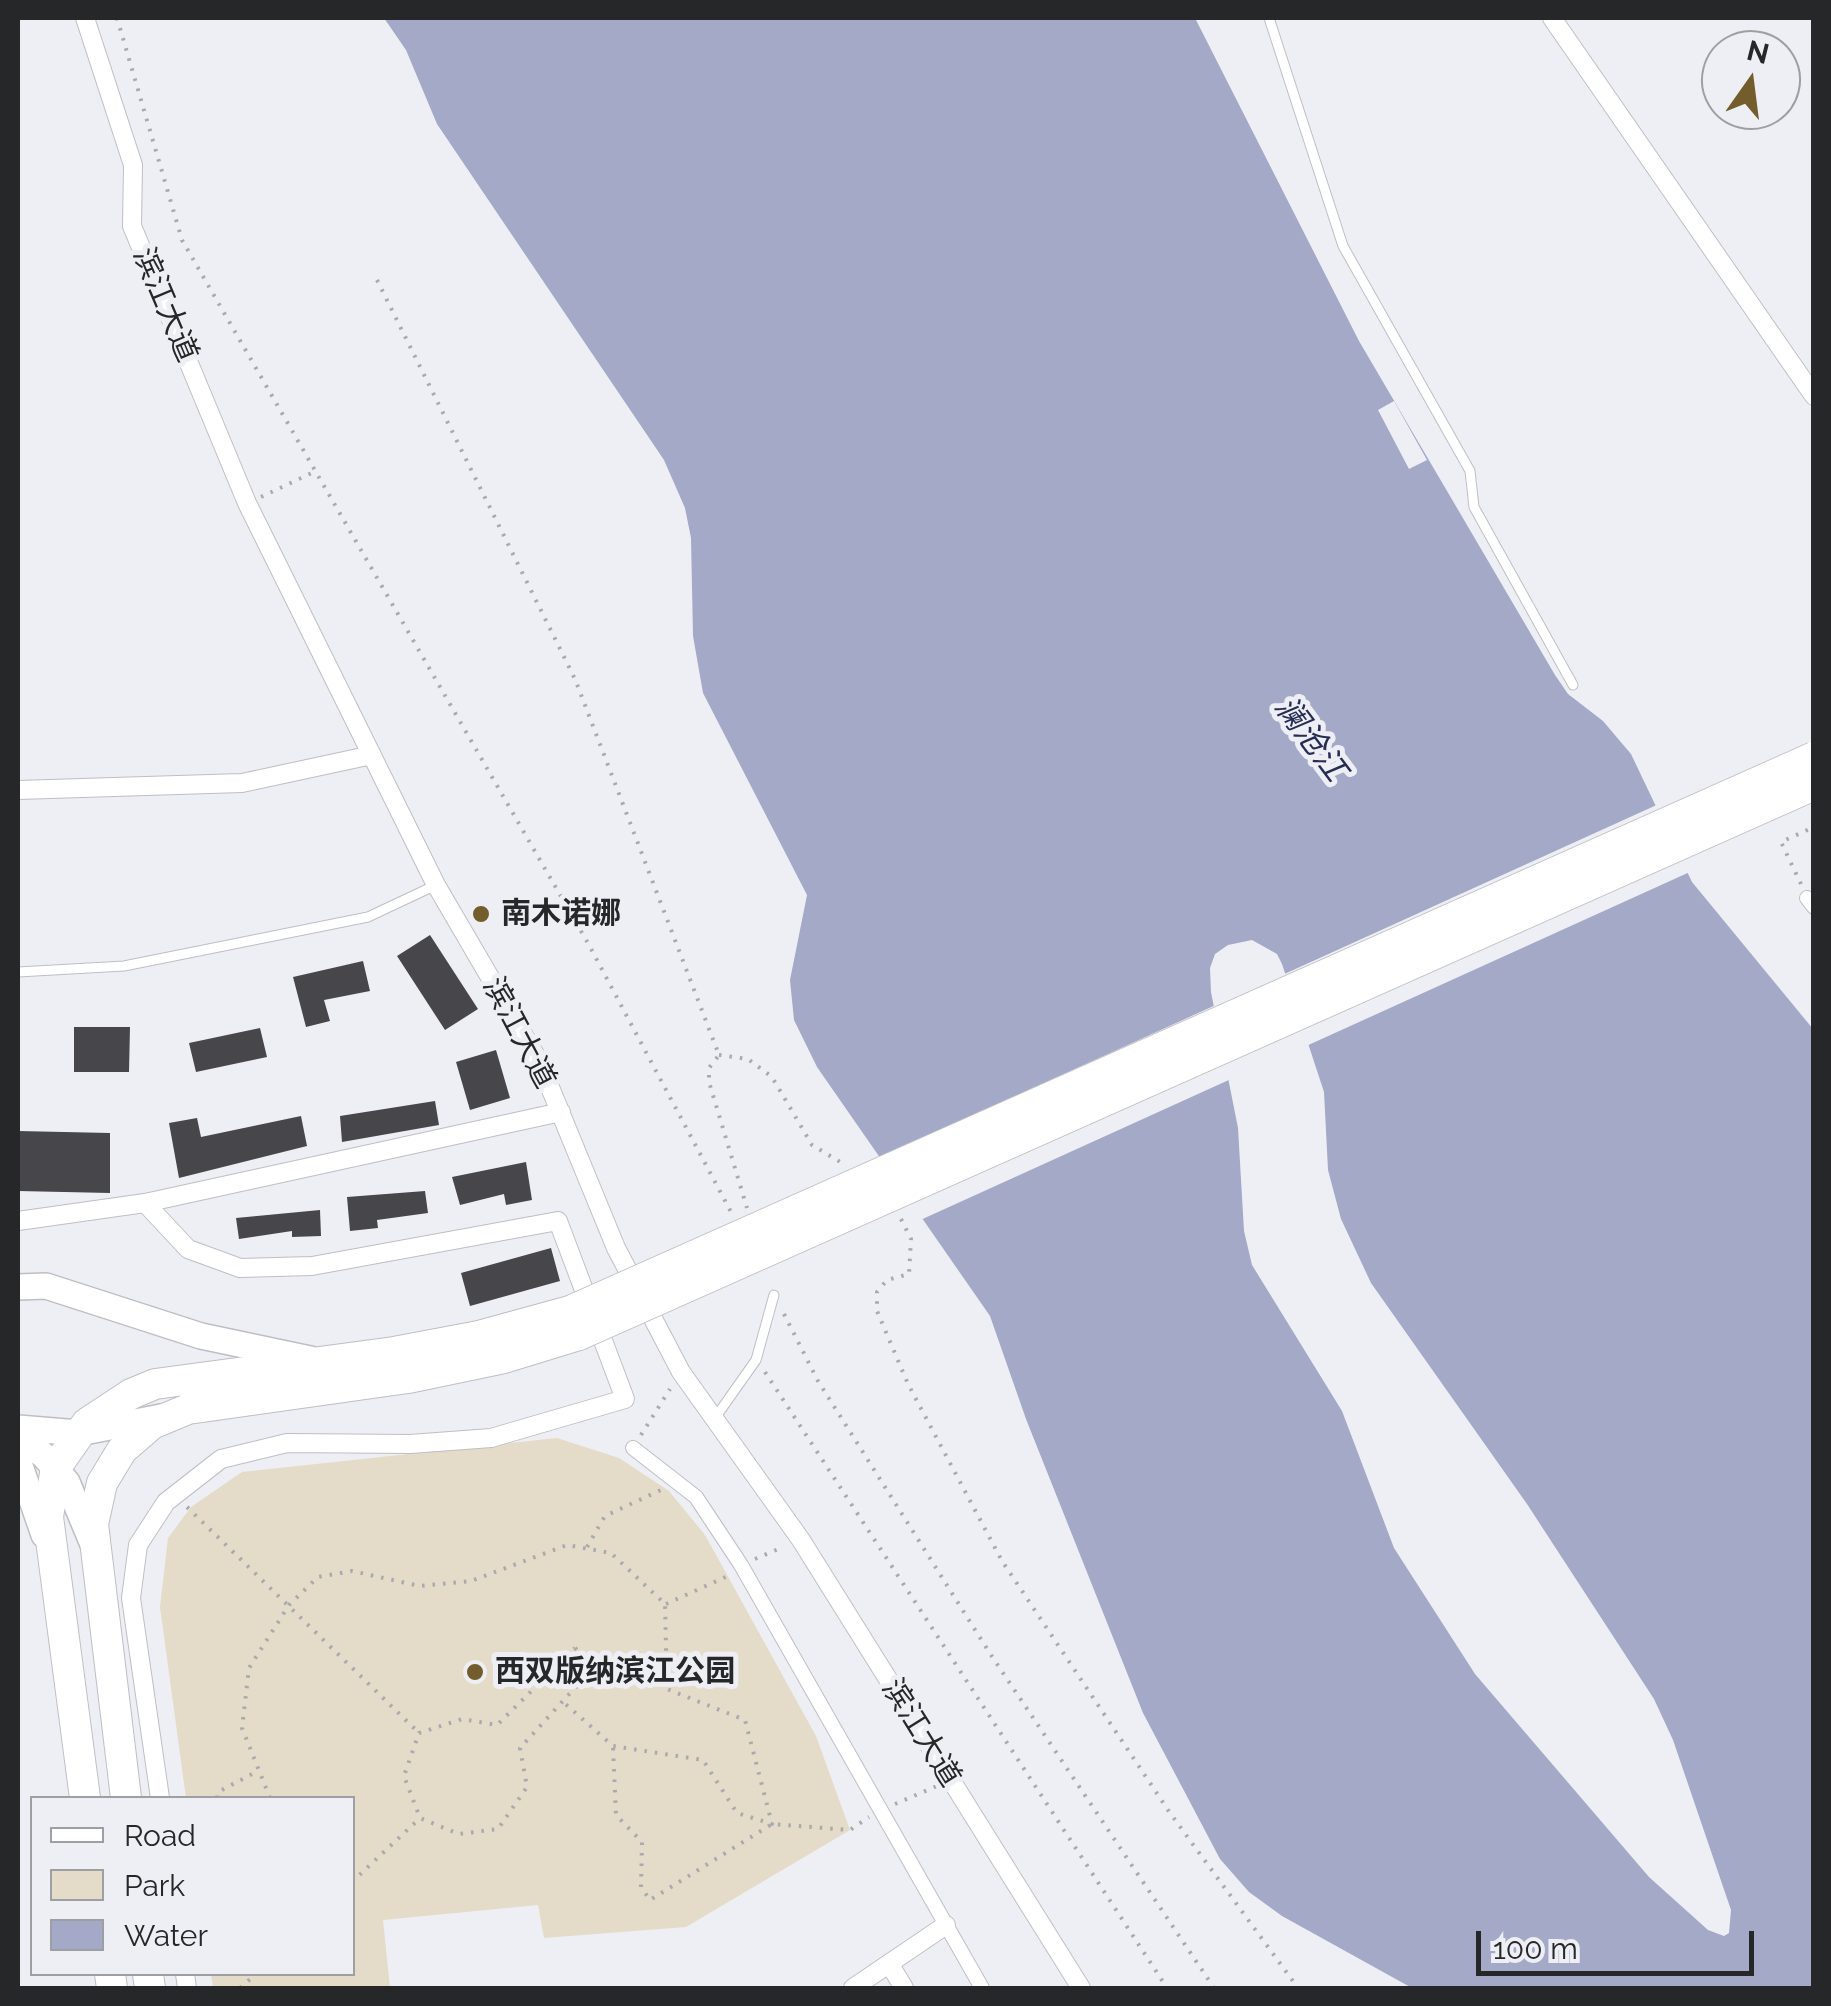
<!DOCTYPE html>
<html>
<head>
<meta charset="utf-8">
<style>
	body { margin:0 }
	#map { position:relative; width:1831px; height:2006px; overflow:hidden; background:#eeeff4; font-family:Raleway,sans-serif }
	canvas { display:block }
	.frame { position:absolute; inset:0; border:20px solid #262729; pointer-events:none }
	.legend { position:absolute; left:30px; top:1796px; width:325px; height:180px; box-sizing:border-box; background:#eeeff4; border:2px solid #9e9fa3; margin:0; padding:12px 18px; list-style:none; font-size:30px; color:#262729 }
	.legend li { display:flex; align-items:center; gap:20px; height:50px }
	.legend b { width:50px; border:2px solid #9e9fa3 }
	.north { position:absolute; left:1701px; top:30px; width:100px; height:100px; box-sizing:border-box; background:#eeeff4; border:2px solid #9e9fa3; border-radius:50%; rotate:14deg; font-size:28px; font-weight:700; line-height:40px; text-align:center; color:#262729 }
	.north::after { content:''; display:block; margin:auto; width:35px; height:45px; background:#735d2d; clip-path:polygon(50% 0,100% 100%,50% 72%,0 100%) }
	.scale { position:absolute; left:1476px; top:1931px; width:278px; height:45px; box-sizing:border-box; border:5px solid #262729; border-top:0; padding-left:12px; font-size:30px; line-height:35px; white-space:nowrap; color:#262729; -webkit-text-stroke:8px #eeeff4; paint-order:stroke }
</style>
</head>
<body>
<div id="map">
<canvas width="1831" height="2006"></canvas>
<div class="frame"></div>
<ul class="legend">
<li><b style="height:12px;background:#fff"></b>Road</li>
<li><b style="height:28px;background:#e4dbc8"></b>Park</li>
<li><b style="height:28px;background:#a3a9c6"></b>Water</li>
</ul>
<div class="north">N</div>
<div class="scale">100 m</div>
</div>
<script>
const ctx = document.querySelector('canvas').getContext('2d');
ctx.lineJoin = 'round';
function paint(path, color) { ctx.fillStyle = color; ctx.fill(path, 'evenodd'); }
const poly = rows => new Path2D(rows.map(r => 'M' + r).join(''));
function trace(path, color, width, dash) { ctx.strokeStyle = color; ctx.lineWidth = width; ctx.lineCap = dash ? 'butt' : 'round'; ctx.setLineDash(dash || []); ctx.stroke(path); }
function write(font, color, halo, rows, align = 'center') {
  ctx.font = font + ' Raleway,"Noto Sans SC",sans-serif'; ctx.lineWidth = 10; ctx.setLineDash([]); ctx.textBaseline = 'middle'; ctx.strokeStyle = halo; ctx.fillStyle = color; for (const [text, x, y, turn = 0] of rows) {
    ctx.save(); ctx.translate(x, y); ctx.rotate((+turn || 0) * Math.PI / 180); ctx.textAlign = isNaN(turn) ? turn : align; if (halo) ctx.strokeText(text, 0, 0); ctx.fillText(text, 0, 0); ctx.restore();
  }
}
paint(poly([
	[557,1438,619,1458,669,1491,705,1535,816,1736,850,1830,686,1927,544,1938,538,1905,383,1920,390,1988,213,1988,211,1974,352,1974,352,1798,186,1798,160,1607,168,1538,191,1507,242,1472]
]), '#e4dbc8');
paint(poly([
	[384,18,1195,18,1359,341,1555,675,1568,694,1603,721,1631,754,1692,882,1813,1029,1813,1988,1412,1988,1282,1916,1249,1892,1220,1859,1143,1713,1026,1419,990,1316,817,1067,794,1020,790,980,807,895,703,693,693,636,691,538,685,508,664,460,437,124,406,50],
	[1252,940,1277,954,1282,964,1324,1092,1328,1170,1341,1219,1371,1283,1527,1504,1654,1699,1673,1740,1731,1910,1729,1933,1724,1936,1708,1930,1649,1877,1475,1674,1394,1548,1342,1411,1252,1265,1244,1231,1238,1128,1211,992,1210,968,1215,954,1228,945]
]), '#a3a9c6');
paint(poly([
	[1394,401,1427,460,1409,469,1378,410],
	[1661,803,1692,871,1304,1047,1280,976],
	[1218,1004,1231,1079,916,1222,874,1160]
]), '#eeeff4');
paint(poly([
	[430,935,478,1009,445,1030,397,956],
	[363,961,370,991,324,1000,330,1021,306,1027,293,977],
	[74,1027,130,1027,129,1072,74,1072],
	[260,1028,267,1057,196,1072,189,1043],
	[496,1050,510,1098,470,1110,456,1062],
	[435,1101,439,1125,342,1142,340,1116],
	[301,1116,307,1146,179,1178,169,1123,197,1118,201,1137],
	[18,1131,110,1133,110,1193,18,1191],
	[526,1162,532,1200,506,1205,504,1194,460,1205,452,1177],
	[425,1191,428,1213,377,1220,378,1228,350,1231,347,1197],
	[320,1210,321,1236,292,1237,292,1231,239,1239,236,1218],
	[551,1248,560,1281,470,1306,461,1273]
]), '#46464b');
const service = poly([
	[1269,18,1343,246,1470,471,1474,507,1573,685],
	[18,972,124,966,368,917,436,885],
	[715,1418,756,1360,774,1295]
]);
const pedestrian = poly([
	[1807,898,1814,907],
	[633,1448,696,1497,741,1565,982,1988]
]);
const minor = poly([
	[85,18,133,165,132,226,247,503,436,885,540,1063,616,1248,681,1372,801,1540,1081,1988],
	[1552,18,1814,396],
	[18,790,242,783,372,755],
	[145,1203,188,1249,240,1268,312,1266,558,1221,625,1399,491,1438,410,1444,287,1443,221,1459,166,1502,138,1545,131,1598,160,1798],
	[18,1221,145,1203,561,1112],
	[890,1965,904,1988],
	[185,1974,187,1988],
	[853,1988,946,1925]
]);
const secondary = poly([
	[18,1287,46,1286,201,1336,310,1359],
	[18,1428,79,1433,161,1417],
	[18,1436,43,1455,67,1482,92,1542],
	[18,1460,44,1535]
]);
const trunk = poly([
	[85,1798,48,1517,56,1467,87,1423,131,1394,155,1384,394,1352,479,1336,570,1311],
	[126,1798,93,1524,102,1483,122,1450,152,1424,188,1409,408,1378,504,1358,579,1335],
	[110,1974,112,1988],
	[148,1974,150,1988]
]);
trace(service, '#bebfc4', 11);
trace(pedestrian, '#bebfc4', 16);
trace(minor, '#bebfc4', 20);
trace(secondary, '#bebfc4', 28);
trace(trunk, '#bebfc4', 32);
trace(poly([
	[117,18,182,240,589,945,731,1212],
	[377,280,575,679,719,1055,709,1068,709,1082,747,1208],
	[261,497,316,471],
	[1801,884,1781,842,1814,827],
	[719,1055,748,1059,772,1077,812,1145,842,1163],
	[901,1219,911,1239,909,1274,887,1280,877,1292,877,1311,908,1384,1002,1561,1170,1813,1298,1988],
	[784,1314,818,1381,991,1655,1214,1988],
	[765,1372,1167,1988],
	[641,1435,670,1389],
	[187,1507,419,1733],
	[587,1547,605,1516,663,1489],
	[755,1559,783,1547],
	[666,1604,730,1575],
	[575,1648,594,1667,520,1748,527,1787,498,1829,459,1834,420,1818,404,1776,419,1733,462,1719,497,1725,575,1648],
	[613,1748,616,1815,642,1842,641,1887,650,1900,772,1824,850,1830,869,1817],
	[217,1798,218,1792,256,1772],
	[270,1798,242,1728,249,1668,289,1605,318,1577,352,1571,420,1586,471,1581,567,1545,611,1553,665,1604,667,1689,745,1720,772,1824,737,1813,703,1760,613,1746,562,1701],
	[895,1804,937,1786],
	[352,1882,420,1818],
	[240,1988,256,1974]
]), '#a9aaae', 4, [2.5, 8]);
trace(service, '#fff', 9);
trace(pedestrian, '#fff', 14);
trace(minor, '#fff', 18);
trace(secondary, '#fff', 25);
trace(trunk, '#fff', 30);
const trunkBridge = poly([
	[570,1311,1814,757],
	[579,1335,1814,785]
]);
trace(trunkBridge, '#bebfc4', 32, []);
trace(trunkBridge, '#fff', 30);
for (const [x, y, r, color] of [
	[481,914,10,"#735d2d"],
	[475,1672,10,"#735d2d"]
]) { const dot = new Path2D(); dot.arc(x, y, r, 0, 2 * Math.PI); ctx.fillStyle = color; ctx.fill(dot); trace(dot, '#eeeff4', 4); }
write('30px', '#262729', '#eeeff4', [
	["滨江大道",165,305,67],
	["滨江大道",519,1033,62],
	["滨江大道",921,1733,58]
]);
write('bold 30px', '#262729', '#eeeff4', [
	["南木诺娜",501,914],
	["西双版纳滨江公园",495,1672]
], 'left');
write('italic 32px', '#272c54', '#eeeff4', [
	["澜沧江",1310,739,53]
]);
</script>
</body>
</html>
